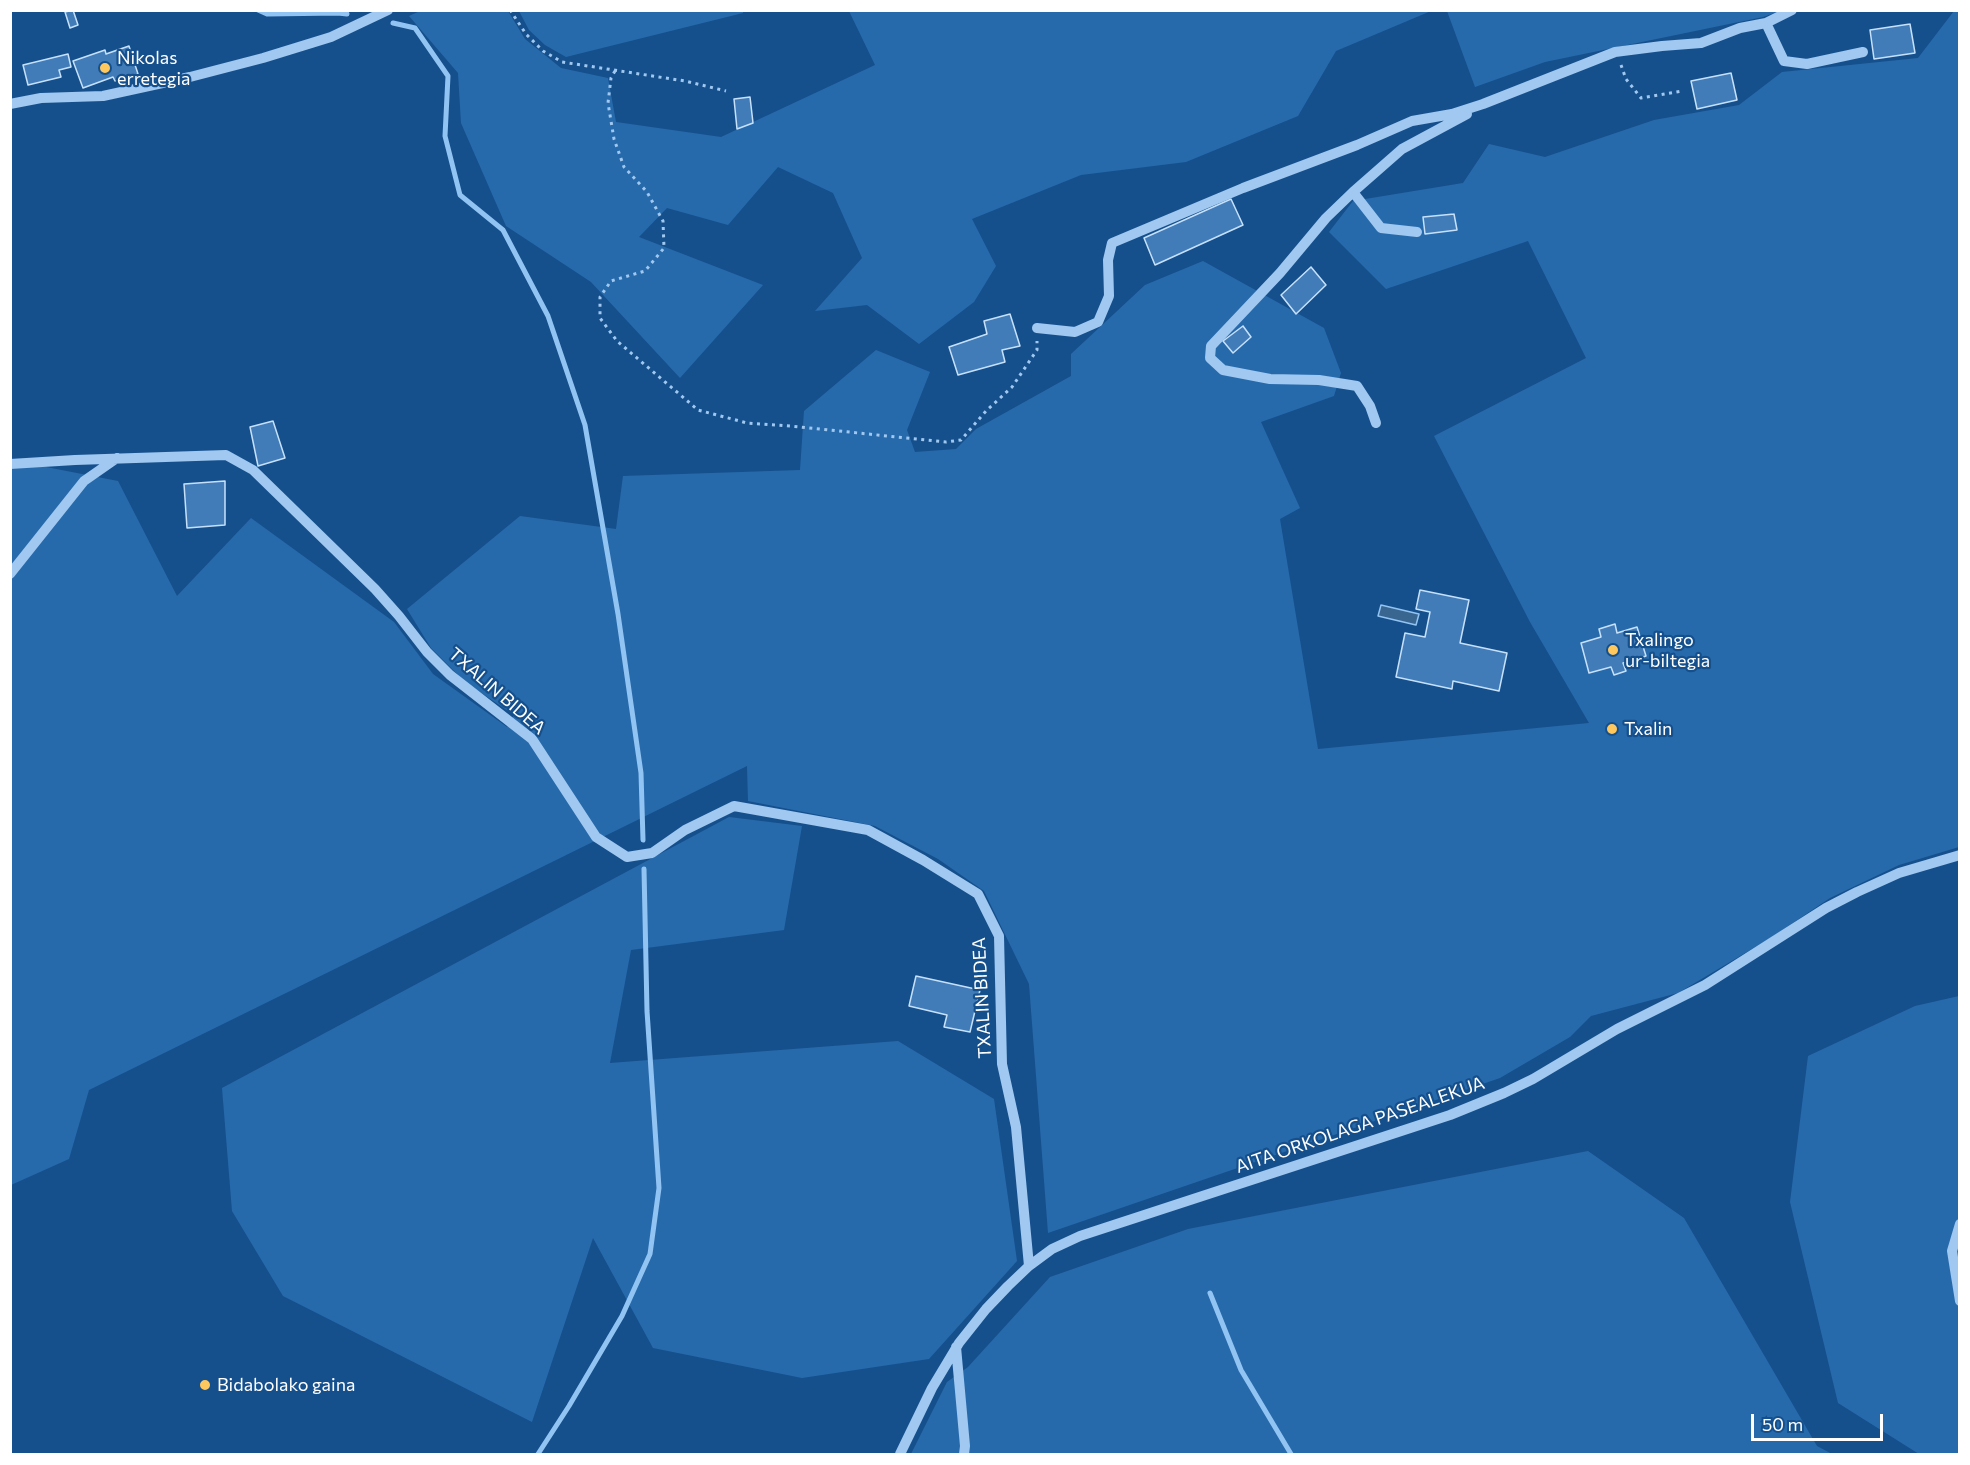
<!DOCTYPE html>
<html>
<head>
<meta charset="utf-8">
<style>
	body { margin:0 }
	#map { position:relative; width:1970px; height:1465px; overflow:hidden; background:#15508d; font-family:Commissioner,sans-serif }
	canvas { display:block }
	.frame { position:absolute; inset:0; border:12px solid #fff; pointer-events:none }
	.scale { position:absolute; left:1751px; top:1414px; width:132px; height:27px; box-sizing:border-box; border:3px solid #fff; border-top:0; padding-left:8px; font-size:18px; line-height:21px; white-space:nowrap; color:#fff; -webkit-text-stroke:4px #15508d; paint-order:stroke }
</style>
</head>
<body>
<div id="map">
<canvas width="1970" height="1465"></canvas>
<div class="frame"></div>
<div class="scale">50 m</div>
</div>
<script>
const ctx = document.querySelector('canvas').getContext('2d');
ctx.lineJoin = 'round';
function paint(path, color) { ctx.fillStyle = color; ctx.fill(path, 'evenodd'); }
const poly = rows => new Path2D(rows.map(r => 'M' + r).join(''));
function trace(path, color, width, dash) { ctx.strokeStyle = color; ctx.lineWidth = width; ctx.lineCap = dash ? 'butt' : 'round'; ctx.setLineDash(dash || []); ctx.stroke(path); }
function write(font, color, halo, rows, align = 'center') {
  ctx.font = font + ' Commissioner,sans-serif'; ctx.lineWidth = 4.5; ctx.setLineDash([]); ctx.textBaseline = 'middle'; ctx.strokeStyle = halo; ctx.fillStyle = color; for (const [text, x, y, turn = 0] of rows) {
    ctx.save(); ctx.translate(x, y); ctx.rotate((+turn || 0) * Math.PI / 180); ctx.textAlign = isNaN(turn) ? turn : align; if (halo) ctx.strokeText(text, 0, 0); ctx.fillText(text, 0, 0); ctx.restore();
  }
}
paint(poly([
	[420,11,508,11,525,39,561,68,608,78,616,122,721,137,875,65,849,11,1431,11,1336,51,1298,116,1186,162,1081,175,972,219,996,266,974,302,919,344,867,305,815,311,862,258,833,193,778,167,728,225,667,208,639,237,763,285,680,378,591,282,506,226,461,123,458,73,409,16],
	[743,11,743,13,566,57,545,45,529,30,519,11],
	[1447,11,1780,11,1763,17,1545,62,1475,87],
	[1954,11,1959,11,1959,847,1899,865,1830,898,1772,937,1678,993,1591,1016,1570,1037,1500,1078,1048,1233,1029,984,984,891,938,859,875,826,748,801,747,766,89,1090,69,1159,11,1185,10,460,118,481,177,596,251,518,394,622,433,674,507,727,514,715,465,682,431,648,407,609,520,516,616,529,623,476,800,470,804,411,876,350,930,372,907,430,915,452,956,449,976,429,1071,376,1071,354,1145,285,1203,261,1324,328,1341,373,1334,396,1261,422,1300,508,1280,519,1318,749,1589,723,1530,622,1434,436,1586,358,1528,241,1386,289,1329,232,1353,201,1463,183,1489,144,1545,157,1654,120,1739,105,1782,72,1918,58],
	[729,817,802,826,784,930,631,950,610,1063,898,1041,994,1099,1017,1261,929,1359,802,1378,653,1348,593,1238,532,1422,283,1296,232,1211,222,1088],
	[1959,996,1959,1454,1919,1454,1838,1403,1790,1202,1808,1056,1915,1006],
	[1588,1151,1684,1218,1817,1446,1832,1454,911,1454,947,1382,968,1367,1050,1277,1188,1229]
]), '#276aac');
const water = poly([
	[1381,605,1419,614,1416,625,1378,616,1381,605]
]);
paint(water, '#396591');
trace(water, '#92c4f3', 1.5);
trace(poly([
	[258,10,267,14,338,13,347,14],
	[393,23,415,28,448,76,445,136,460,195,503,230,548,316,585,425,618,614,641,773,643,840],
	[1210,1293,1241,1370,1291,1454],
	[538,1454,569,1406,622,1316,650,1254,659,1188,647,1011,644,869]
]), '#92c4f3', 5);
const building = poly([
	[73,10,78,25,70,28,65,12,73,10],
	[1910,24,1915,53,1874,59,1870,30,1910,24],
	[129,46,138,74,115,81,113,77,83,88,73,61,105,50,106,54,129,46],
	[68,54,71,67,59,70,61,77,28,85,23,65,68,54],
	[1731,73,1737,100,1697,109,1691,81,1731,73],
	[750,97,753,123,737,129,734,99,750,97],
	[1231,199,1243,225,1155,265,1144,238,1231,199],
	[1454,214,1457,230,1425,234,1423,217,1454,214],
	[1311,267,1326,285,1296,314,1281,295,1311,267],
	[1010,314,1020,346,1002,350,1005,362,958,375,949,347,987,334,984,321,1010,314],
	[1243,326,1251,337,1233,353,1223,341,1243,326],
	[273,421,285,458,258,466,250,427,273,421],
	[225,481,225,525,187,528,184,484,225,481],
	[1420,590,1469,600,1460,643,1507,653,1499,691,1453,681,1452,689,1396,677,1405,633,1425,637,1430,612,1416,609,1420,590],
	[1615,624,1617,633,1637,627,1646,656,1623,663,1626,671,1614,675,1611,667,1589,673,1581,643,1601,637,1599,629,1615,624],
	[916,976,980,990,970,1032,944,1027,947,1015,909,1006,916,976]
]);
paint(building, '#427cb8');
trace(building, '#c6e1fb', 1.5);
trace(poly([
	[510,10,526,34,543,51,562,62,685,81,726,91],
	[1621,65,1626,79,1641,98,1683,91],
	[615,71,611,78,608,103,614,139,624,167,647,192,663,221,664,248,645,271,611,281,600,297,600,318,617,341,698,410,747,423,790,426,946,442,961,440,986,411,1012,387,1037,350,1037,341]
]), '#a0c8f0', 3, [3, 4.5]);
trace(poly([
	[1766,23,1784,61,1807,64,1863,52],
	[10,104,41,98,103,96,190,77,263,58,331,37,388,10],
	[1353,192,1381,228,1417,232],
	[1037,328,1075,332,1098,322,1109,296,1108,260,1112,243,1243,188,1357,145,1412,121,1452,114,1483,104,1615,52,1662,46,1701,43,1740,28,1766,23,1792,10],
	[1376,423,1370,406,1357,386,1319,380,1270,379,1223,370,1210,358,1211,346,1280,273,1326,218,1353,192,1402,149,1467,114],
	[10,464,75,460,226,455,253,470,375,589,399,616,427,652,450,675,532,739,596,837,627,857,652,853,685,830,734,806,868,830,923,860,978,894,999,936,1002,1064,1016,1127,1029,1266],
	[10,574,84,481,117,458],
	[1960,1224,1952,1251,1960,1301],
	[956,1347,965,1446,964,1454],
	[900,1454,932,1388,959,1343,986,1309,1008,1286,1029,1266,1052,1249,1080,1236,1383,1137,1450,1115,1504,1093,1533,1079,1617,1029,1705,985,1826,908,1857,892,1899,873,1960,855]
]), '#a0c8f0', 10);
for (const [x, y, r, color] of [
	[105,68,6,"#ffc85f"],
	[1613,650,6,"#ffc85f"],
	[1612,729,6,"#ffc85f"],
	[205,1385,6,"#ffc85f"]
]) { const dot = new Path2D(); dot.arc(x, y, r, 0, 2 * Math.PI); ctx.fillStyle = color; ctx.fill(dot); trace(dot, '#15508d', 2); }
write('18px', '#fff', '#15508d', [
	["Nikolas",117,58],
	["erretegia",117,79],
	["Txalingo",1625,640],
	["ur-biltegia",1625,661],
	["Txalin",1624,729],
	["Bidabolako gaina",217,1385]
], 'left');
write('18px', '#fff', '#15508d', [
	["TXALIN BIDEA",497,691,41],
	["TXALIN BIDEA",982,998,-93],
	["AITA ORKOLAGA PASEALEKUA",1360,1125,-19]
]);
</script>
</body>
</html>
